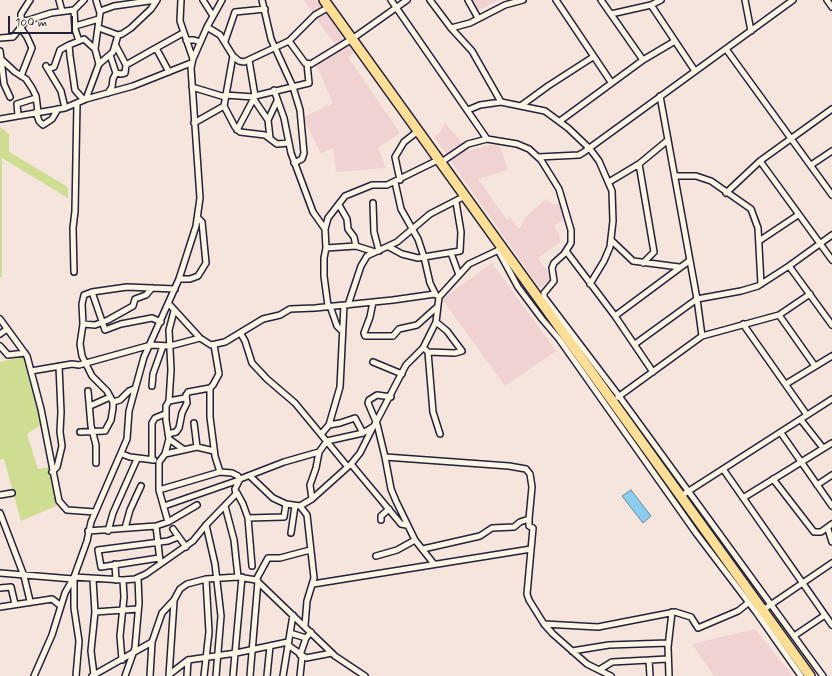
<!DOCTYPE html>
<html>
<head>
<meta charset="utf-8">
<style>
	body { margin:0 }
	#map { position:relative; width:832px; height:676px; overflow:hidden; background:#f6e5dc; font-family:Mynerve,sans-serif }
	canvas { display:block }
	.scale { position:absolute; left:8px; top:16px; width:65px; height:18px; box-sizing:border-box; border:2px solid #22223b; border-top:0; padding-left:5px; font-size:12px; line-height:14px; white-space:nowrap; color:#22223b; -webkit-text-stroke:3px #fcf5e5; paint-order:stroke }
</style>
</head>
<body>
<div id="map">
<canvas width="832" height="676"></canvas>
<div class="scale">100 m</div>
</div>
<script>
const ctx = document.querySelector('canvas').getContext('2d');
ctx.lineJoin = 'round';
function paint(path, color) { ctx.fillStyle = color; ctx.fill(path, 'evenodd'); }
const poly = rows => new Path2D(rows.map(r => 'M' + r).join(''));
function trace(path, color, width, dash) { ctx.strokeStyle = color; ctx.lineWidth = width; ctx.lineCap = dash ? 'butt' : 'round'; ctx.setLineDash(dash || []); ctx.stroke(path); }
paint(poly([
	[304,0,317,0,354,53,348,57,400,133,378,148,386,168,336,172,333,148,321,154,303,117,333,103,315,62,338,49],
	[471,0,499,0,477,11],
	[445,123,469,151,499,143,508,170,478,179,507,220,511,218,519,229,525,218,546,199,554,205,560,202,566,218,554,226,559,234,560,242,538,258,552,278,540,288,434,137,440,132],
	[492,263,556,351,505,386,442,299],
	[755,629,793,676,714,676,692,644]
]), '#efd2d1');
paint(poly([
	[0,127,9,134,9,152,68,187,68,198,2,158,2,277,0,277],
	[25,356,42,424,27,434,38,469,50,467,56,506,21,521,4,459,0,459,0,362]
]), '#cedd91');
const water = poly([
	[631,490,651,516,643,523,622,496,631,490]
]);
paint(water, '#8ccded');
trace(water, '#6289a6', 1);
const minor = poly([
	[30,0,21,14,21,19,26,21,51,13,74,10,84,0],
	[59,0,62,11],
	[181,0,180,21,193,59],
	[203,0,213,16],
	[262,0,271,39,293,87,300,110,304,153,302,159,294,163],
	[391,0,487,139],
	[430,0,451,28,472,51,501,102],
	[468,0,478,18],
	[556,0,611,82],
	[601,0,643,60],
	[745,0,751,31],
	[827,0,832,7],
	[651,5,695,71],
	[74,10,75,29,79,41,84,39,95,49,99,64],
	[100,11,114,6,156,0],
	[611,14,651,5,661,0],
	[75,26,99,19],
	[207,27,220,35,233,56,239,61,244,62,289,41,315,15,329,7],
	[21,28,27,37,32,48,21,76],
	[99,28,118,35],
	[451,28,470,23,505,5,523,0],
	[0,38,13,37,26,21],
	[186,40,194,40,200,42],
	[79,41,69,45,70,56,75,90,84,100],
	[225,41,235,12,265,9],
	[289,41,305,63,311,64,352,39,407,0],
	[116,46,126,65,156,48],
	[95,49,100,13,96,0],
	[726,49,832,195],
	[0,51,1,59,15,72,26,79,32,88,36,96,38,112],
	[233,56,224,106,235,127,240,132,265,135,277,144,289,143],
	[1,59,4,84,10,97],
	[249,60,255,96],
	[46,66,61,91,65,108],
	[48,69,54,67,60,50,69,45],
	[169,72,156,48,183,33],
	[116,73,121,74,125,73,126,65],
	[192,87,225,97],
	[274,90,284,118,291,153,313,212,325,229,326,248,324,258,324,276,328,306],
	[108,93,112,87,113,79,116,73,110,55],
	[225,95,254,97],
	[660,96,697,299,702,336],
	[253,98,268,120,270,138],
	[86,99,133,86,191,63],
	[522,105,548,86,593,57],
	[468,110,480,105,501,102,545,111,568,128,590,149,599,161,612,191,613,221,610,247,604,261,590,284],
	[36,112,39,121,43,125,52,119,58,109],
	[18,115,17,104,36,98],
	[0,119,65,108,86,99,99,64,113,52,118,35,122,34,131,28,151,9,157,0],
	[268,120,277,101],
	[560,121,643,60,675,41],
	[194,123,224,106],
	[237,130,255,96,309,83,307,64],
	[538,157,579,155,584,152,793,0],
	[760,161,832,260],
	[440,163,468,144,487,139,517,144,529,149,541,160,559,189,571,230,571,243,564,254,554,263,552,268,554,281,544,293,544,297,619,396,823,676],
	[639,164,654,252,643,263],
	[811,165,832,151],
	[675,176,696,176,711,181,751,209,758,228,761,284],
	[400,180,395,157,404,142,418,131],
	[395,182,401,209,418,239,424,257,430,283,436,295],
	[609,182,639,164,668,140],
	[726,193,760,161,832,109],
	[373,203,374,232,379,251],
	[339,205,347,219,348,229,354,237,356,246],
	[325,229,328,218,345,196,372,185,387,185,438,160],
	[611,240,633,261,679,267],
	[759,241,798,215],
	[389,247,402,254,418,258,460,251,461,232,456,202],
	[326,248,356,246,375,252],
	[498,250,518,287,542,319,559,339,696,533,756,612,801,676],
	[566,251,615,316,653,372],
	[451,253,459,275],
	[789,266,832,325],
	[74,272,73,228,75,211,77,103],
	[179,279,190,279,198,276,206,263,202,222,198,218],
	[92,292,105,330,121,324,152,318,161,322],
	[373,302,370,317,364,333,365,336,393,336,399,329,417,325,437,307],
	[169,304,200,338,211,345,225,342,263,319,280,315,290,309,315,308,393,300,435,294],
	[348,305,361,266,367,256,397,242,430,214,465,196],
	[330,306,337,326,341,330],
	[779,315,815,366],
	[615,316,689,261],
	[0,319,27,356,41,409,59,501,67,510,95,512],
	[83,324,95,325,108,320,133,306,135,299,146,295,152,288],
	[743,324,807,415],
	[0,334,7,329],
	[241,334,245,341,252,363,267,379,295,403,347,466],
	[635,344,697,299,741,291,758,286,789,266,832,235],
	[0,346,8,355,25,353],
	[426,350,428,352,455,353,462,351,447,331,436,322],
	[428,352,433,412,440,434],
	[373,362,402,374],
	[31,371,72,364,79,365,151,345,170,346,200,338],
	[786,384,832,356],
	[152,386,153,374,163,346],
	[210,388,210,417,215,456,220,472,232,473,238,476,239,479],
	[88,391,91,426,96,445,96,463],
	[391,397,377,395,369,400,368,403,377,424,385,457,391,489,396,501,415,540,434,564],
	[618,397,702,336,779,315,810,294],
	[169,401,171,370,169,330,174,311],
	[113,402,120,400,129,391,134,389],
	[90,406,110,397],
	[801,420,823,448],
	[194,423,197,447],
	[329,425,340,423,355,418,363,433],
	[80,432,105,431,111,420,113,408,113,402,107,391,92,376,82,356,80,344,83,324,82,304,84,295,92,292,127,287,175,289],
	[322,433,329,425,340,387,344,305],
	[781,433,832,506],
	[168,434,176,432,179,428,182,413,187,403,186,395],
	[169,439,183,449],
	[122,454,130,457,154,460],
	[165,454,197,447,214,451],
	[385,457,509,466,526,469,530,474,532,487,529,519,520,522,514,527,492,528,480,536,423,549],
	[152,460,152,423,155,418,165,414],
	[351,464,401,524,406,525],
	[723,469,832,625],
	[52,472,57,467,62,446,60,432,61,412,59,366],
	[250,476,273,498,286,504,300,506,307,515,314,578,307,601,305,625],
	[773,479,814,532,821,532,832,524],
	[817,485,832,475],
	[159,490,220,472],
	[237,493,243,504,248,518,252,566],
	[0,495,12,493],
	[681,496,832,399],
	[743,498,832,443],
	[312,499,310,485,316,468,319,452],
	[164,506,239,480],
	[225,506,234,540,238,577],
	[300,506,312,499,351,464,360,453,373,427],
	[0,513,24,576,30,601],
	[248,518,284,517,286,504],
	[529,519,529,526,533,528,527,594,529,600,544,624,553,634,587,664,611,676],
	[381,520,381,516,389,509],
	[168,522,159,490,159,462,165,454,169,439,166,420,166,406,169,401,185,398,188,392,210,388,213,385,219,374,214,345],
	[206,525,215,564,221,616,216,676],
	[156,526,160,561],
	[125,528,130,510,141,486],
	[173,529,186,547],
	[828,529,832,542],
	[88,531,156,526,168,522,197,505],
	[108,531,113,513,137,459],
	[291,533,295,506],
	[376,556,397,550,415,540],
	[159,558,101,567,98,550,168,541,178,537],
	[115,564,116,580],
	[0,573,73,579],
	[74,577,123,580,135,579,146,574,193,541,206,525,236,494,235,489,240,479,284,462,319,452,327,441,363,433,374,426,406,365,423,348,436,322,439,297,469,264,503,248],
	[93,580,95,612],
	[256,580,268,558,280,558,310,550],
	[313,584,531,549],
	[0,588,11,587,15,604],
	[0,607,52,599,61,606],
	[763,610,832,563],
	[544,624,598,627,675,612,691,617,698,628,738,611,748,603],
	[290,633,306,638,311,632],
	[794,636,825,615],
	[288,645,306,658,332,653],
	[572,651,609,645,668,643],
	[300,655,306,638],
	[122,660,120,636,124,597,123,580],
	[599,670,612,662,649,660],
	[170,674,188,660],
	[94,675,91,651,95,612,138,609],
	[34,676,52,635,65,593,74,577],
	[76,676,79,641,74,608,74,577,87,541,91,522,127,439,129,411,144,357,179,279,196,226,200,198,191,68,193,59,207,27,222,0],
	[92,676,152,642,162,613,174,600,180,589,187,584,206,579,238,577,256,580,335,656,365,676],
	[125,676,135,648,139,603,138,578],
	[150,676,152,642],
	[169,676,174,601],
	[187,676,188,660,236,653,288,642],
	[204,676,209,632,206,579],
	[233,676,242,577],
	[250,676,258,581],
	[267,676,270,646],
	[283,676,293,615],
	[300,676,302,657],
	[650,676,649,660,668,659],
	[669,676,668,647,672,612]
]);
const trunk = poly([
	[324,0,810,676]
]);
trace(minor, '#22223b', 8);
trace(trunk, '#22223b', 12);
trace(minor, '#fcf5e5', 5);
trace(trunk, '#fdde96', 9);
</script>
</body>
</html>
